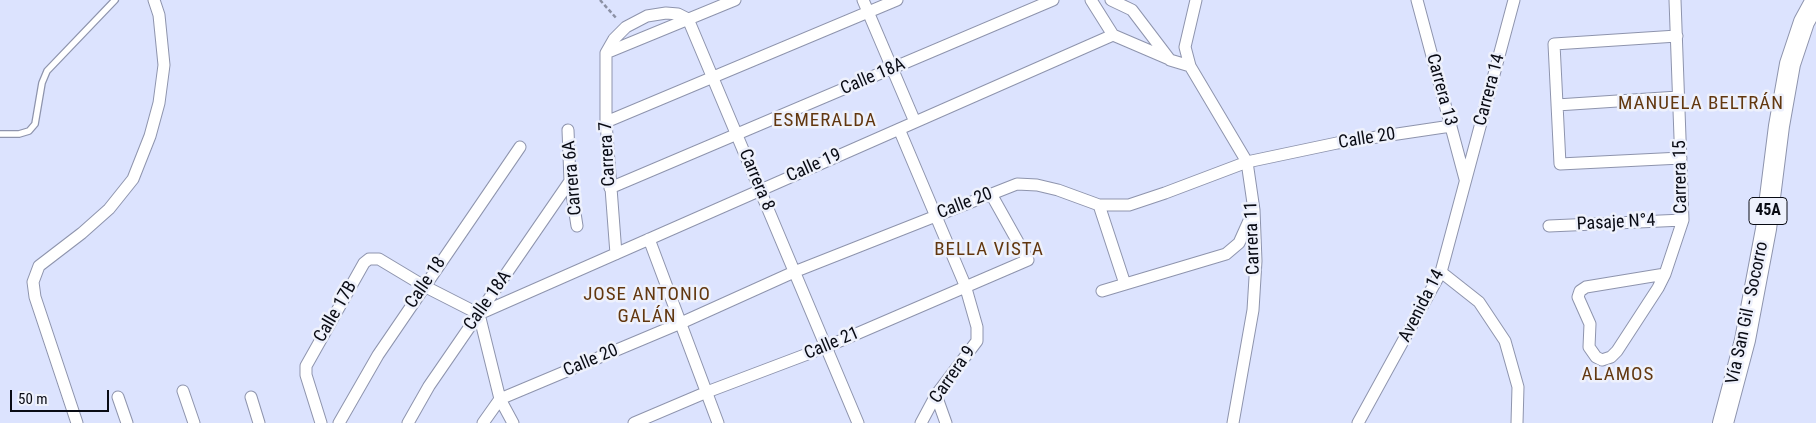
<!DOCTYPE html>
<html>
<head>
<meta charset="utf-8">
<style>
	body { margin:0 }
	#map { position:relative; width:1816px; height:423px; overflow:hidden; background:#dce3fe; font-family:"Roboto Condensed",sans-serif }
	canvas { display:block }
	.scale { position:absolute; left:10px; top:390px; width:99px; height:22px; box-sizing:border-box; border:2px solid #090b14; border-top:0; padding-left:6px; font-size:15px; line-height:18px; white-space:nowrap; color:#090b14; -webkit-text-stroke:4px #eef1fc; paint-order:stroke }
</style>
</head>
<body>
<div id="map">
<canvas width="1816" height="423"></canvas>
<div class="scale">50 m</div>
</div>
<script>
const ctx = document.querySelector('canvas').getContext('2d');
ctx.lineJoin = 'round';
const poly = rows => new Path2D(rows.map(r => 'M' + r).join(''));
function trace(path, color, width, dash) { ctx.strokeStyle = color; ctx.lineWidth = width; ctx.lineCap = dash ? 'butt' : 'round'; ctx.setLineDash(dash || []); ctx.stroke(path); }
function write(font, color, halo, rows, align = 'center') {
  ctx.font = font + ' "Roboto Condensed",sans-serif'; ctx.lineWidth = 5; ctx.setLineDash([]); ctx.textBaseline = 'middle'; ctx.strokeStyle = halo; ctx.fillStyle = color; for (const [text, x, y, turn = 0] of rows) {
    ctx.save(); ctx.translate(x, y); ctx.rotate((+turn || 0) * Math.PI / 180); ctx.textAlign = isNaN(turn) ? turn : align; if (halo) ctx.strokeText(text, 0, 0); ctx.fillText(text, 0, 0); ctx.restore();
  }
}
const service = poly([
	[0,134,19,134,29,131,35,124,42,83,47,71,115,0]
]);
const minor = poly([
	[863,0,915,122],
	[1091,0,1113,35],
	[1111,0,1132,10,1170,60,1190,66],
	[1196,0,1185,47,1190,66,1247,162,1254,210,1256,261,1253,310,1233,423],
	[1417,0,1465,179],
	[688,19,858,423],
	[1113,35,1169,59],
	[1677,36,1554,44,1560,164,1681,158],
	[606,53,735,0],
	[1557,105,1678,97],
	[606,122,897,0],
	[899,129,965,285,977,327,977,341,936,395,921,423],
	[568,130,570,181,577,226],
	[610,188,1053,0],
	[1099,205,1125,284],
	[1549,226,1683,220],
	[649,239,718,423],
	[616,254,606,122,606,53,614,39,626,27,647,16,666,13,678,14,688,19],
	[1441,272,1479,302,1505,341,1518,387,1517,423],
	[1665,274,1586,287,1580,291,1578,297,1590,324,1589,347,1596,357,1602,360,1611,357,1617,351,1658,288,1665,274,1683,220,1675,0],
	[1102,291,1226,254,1239,243,1252,214],
	[479,314,1113,35],
	[183,391,194,423],
	[936,395,946,423],
	[118,397,127,423],
	[251,397,259,423],
	[500,399,681,323,794,272,1017,184,1037,185,1058,190,1099,205,1129,205,1165,193,1247,162,1337,143,1451,126],
	[77,423,35,297,33,282,39,266,82,233,109,209,133,179,150,136,159,103,164,65,159,15,154,0],
	[321,423,306,375,306,366,364,263,369,259,379,259,424,286,479,314,500,399,513,423],
	[339,423,378,355,520,147],
	[408,423,429,386,570,181],
	[483,423,500,399],
	[634,423,707,392,826,347,1028,260,991,194],
	[1358,423,1441,272,1514,0]
]);
const trunk = poly([
	[1723,423,1745,340,1766,229,1779,126,1790,64,1804,22,1816,0]
]);
trace(service, '#8e94ad', 8);
trace(minor, '#8e94ad', 13);
trace(trunk, '#8e94ad', 22);
trace(poly([
	[600,0,617,19]
]), '#8b90a4', 2.5, [4, 2.5]);
trace(service, '#fff', 5.5);
trace(minor, '#fff', 11);
trace(trunk, '#fff', 20);
for (const [x, y, w] of [
	[1768,211,38]
]) { const box = new Path2D(); box.roundRect(x - w / 2, y - 13.5, w, 27, 4); ctx.fillStyle = '#eef1fc'; ctx.fill(box); trace(box, '#090b14', 1); }
write('bold 16px', '#090b14', null, [
	["45A",1768,211]
]);
write('18px', '#090b14', '#eef1fc', [
	["Calle 18A",873,77,-23],
	["Carrera 13",1441,90,75],
	["Carrera 14",1490,90,-75],
	["Calle 20",1367,139,-9],
	["Carrera 7",608,154,-93],
	["Calle 19",814,166,-24],
	["Carrera 15",1681,177,-91],
	["Carrera 6A",573,178,-95],
	["Carrera 8",756,180,67],
	["Calle 20",965,204,-21],
	["Pasaje N°4",1616,223,-3],
	["Carrera 11",1253,238,-92],
	["Calle 18",426,283,-56],
	["Calle 18A",488,301,-55],
	["Avenida 14",1422,306,-63],
	["Calle 17B",336,312,-60],
	["Vía San Gil - Socorro",1748,313,-78],
	["Calle 21",832,344,-23],
	["Calle 20",591,361,-23],
	["Carrera 9",953,375,-55]
]);
ctx.letterSpacing = '1px';
write('19px', '#62370f', '#eef1fc', [
	["MANUELA BELTRÁN",1701,104],
	["ESMERALDA",825,121],
	["BELLA VISTA",989,250],
	["JOSE ANTONIO",647,295],
	["GALÁN",647,317],
	["ALAMOS",1618,375]
]);
ctx.letterSpacing = '0px';
</script>
</body>
</html>
